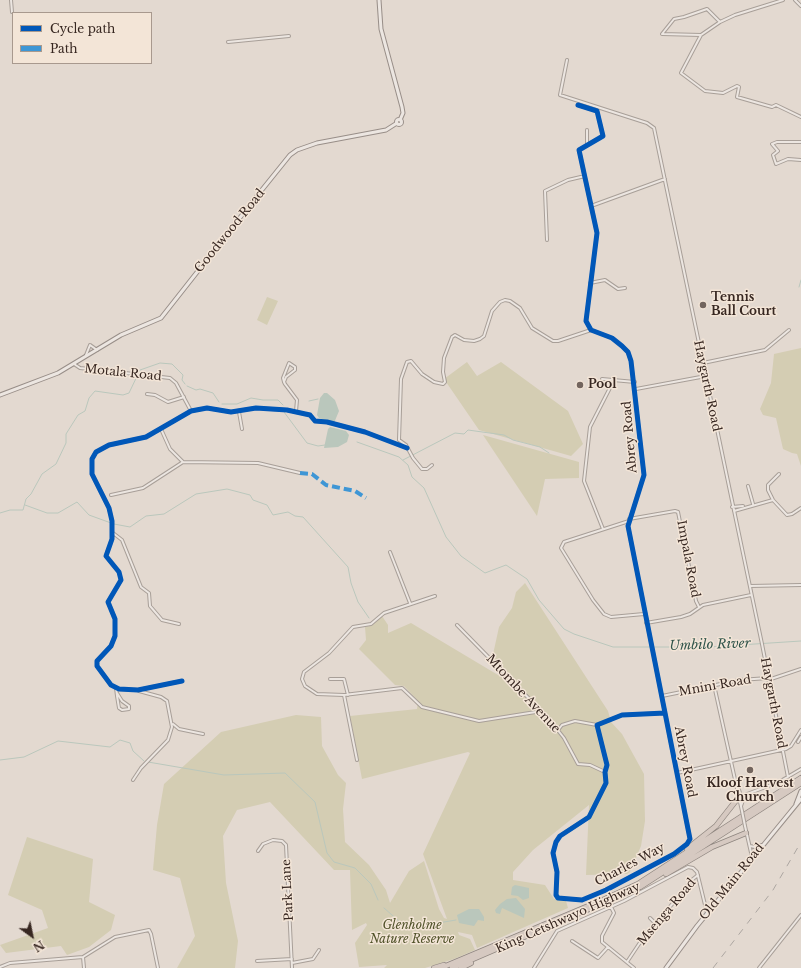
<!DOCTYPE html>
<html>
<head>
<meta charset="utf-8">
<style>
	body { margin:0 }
	#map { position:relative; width:801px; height:968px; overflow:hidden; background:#e3d9d0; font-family:"Libre Baskerville",serif }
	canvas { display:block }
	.legend { position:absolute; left:12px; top:12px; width:140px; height:52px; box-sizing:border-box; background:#f3e5d7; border:1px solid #a8998e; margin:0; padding:5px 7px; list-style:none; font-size:12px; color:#372721 }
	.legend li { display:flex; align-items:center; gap:8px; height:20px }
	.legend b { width:20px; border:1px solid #a8998e }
	.north { position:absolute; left:12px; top:916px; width:40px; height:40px; -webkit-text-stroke:3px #f3e5d7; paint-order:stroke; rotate:147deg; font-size:11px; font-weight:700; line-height:16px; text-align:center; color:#372721 }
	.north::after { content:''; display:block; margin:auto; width:14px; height:18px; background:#372721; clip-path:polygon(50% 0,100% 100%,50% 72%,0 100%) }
</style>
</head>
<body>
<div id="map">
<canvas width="801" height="968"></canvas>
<ul class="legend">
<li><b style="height:5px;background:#0057b8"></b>Cycle path</li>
<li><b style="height:5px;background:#3e96d5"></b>Path</li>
</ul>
<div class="north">N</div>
</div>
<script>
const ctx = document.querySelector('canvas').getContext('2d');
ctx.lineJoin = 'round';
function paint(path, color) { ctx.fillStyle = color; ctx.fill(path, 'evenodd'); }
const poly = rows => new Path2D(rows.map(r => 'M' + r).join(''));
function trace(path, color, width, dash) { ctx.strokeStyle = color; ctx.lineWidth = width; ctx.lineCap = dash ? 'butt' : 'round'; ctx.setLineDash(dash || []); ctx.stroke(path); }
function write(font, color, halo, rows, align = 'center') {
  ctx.font = font + ' "Libre Baskerville",serif'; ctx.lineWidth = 3; ctx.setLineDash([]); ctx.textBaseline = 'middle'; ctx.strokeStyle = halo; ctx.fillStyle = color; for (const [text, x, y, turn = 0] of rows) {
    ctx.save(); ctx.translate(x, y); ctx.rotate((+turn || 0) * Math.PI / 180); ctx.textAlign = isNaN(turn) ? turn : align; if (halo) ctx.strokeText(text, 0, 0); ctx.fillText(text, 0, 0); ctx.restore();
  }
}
paint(poly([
	[267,297,278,301,267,325,257,320],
	[801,348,801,466,797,454,792,453,783,449,776,418,763,415,760,409,771,383,774,354],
	[467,362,477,376,501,362,568,411,583,444,571,456,479,430,444,379],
	[483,435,579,462,579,478,545,479,537,516],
	[525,583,608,711,611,722,622,734,644,774,645,821,641,846,630,872,627,874,586,875,589,805,533,850,513,872,513,880,545,885,554,899,566,901,568,908,477,948,472,935,458,932,459,935,470,939,475,950,454,959,425,968,384,968,387,965,359,967,355,943,367,925,366,923,352,930,350,870,334,870,270,802,237,810,223,836,226,883,238,941,235,968,177,968,195,936,180,878,153,870,157,825,164,784,221,732,296,715,321,717,322,746,338,775,346,783,343,809,345,842,369,865,386,890,390,903,409,871,424,861,439,909,444,918,447,919,423,854,470,753,468,752,362,779,350,716,417,709,418,701,404,686,395,685,359,649,366,640,365,627,370,626,382,616,388,625,388,633,411,623,498,675,503,669,492,659,499,627,512,608,516,592],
	[27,837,93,859,89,902,115,915,111,930,89,947,67,955,61,946,6,953,0,945,48,928,42,910,8,895]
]), '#d4cdb3');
paint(poly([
	[324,393,327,393,335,400,339,411,334,423,319,418,317,415,320,398],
	[330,427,346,431,349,435,347,442,338,447,324,448,328,429],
	[515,885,529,888,529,898,523,900,518,896,511,895,512,887],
	[516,898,525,909,524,918,502,908,500,914,496,913,495,910,500,904,507,899],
	[469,909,479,909,484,917,484,921,478,920,474,926,459,923,457,915]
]), '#bac7bc');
trace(poly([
	[799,287,801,280],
	[187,386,196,390,200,389,213,393,219,402],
	[309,401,318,399],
	[222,404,237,404,251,398,263,400,278,400,283,405],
	[284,412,307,443,318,446,325,445],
	[357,442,399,457,408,465,412,477,424,488,446,537,461,556,485,573,506,565,527,579,539,600,564,629,574,634,613,647,709,647,801,641],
	[403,460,455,433,464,434,468,430,504,435,513,440,540,447,549,453],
	[25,505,47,513,58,513,77,502,89,515,111,523],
	[0,513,10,510,23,510,26,499,31,494,42,474,56,464,66,443,66,434,78,415,85,411,89,398,95,391,123,395,129,393,140,370,160,363,172,364,183,375,182,380,185,384],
	[114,524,130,527,146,516,164,514,196,494,227,489,250,495,253,500,267,505,273,515,288,512,295,516,303,517,348,567,351,583,358,602,369,618],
	[0,760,24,757,58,741,110,747,120,740,130,743,133,751,144,761],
	[148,762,224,775,285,773,315,802,327,853,334,862,355,868,371,884,378,900],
	[384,908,400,922,432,924,456,920]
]), '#bac7bc', 1);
const street = poly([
	[11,0,12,12],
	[783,0,735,15,720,22,707,9,684,17,674,19,662,34,701,35,681,73,705,91,723,93,737,86,739,87,737,97,772,107,776,105,801,117],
	[795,0,801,6],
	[701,35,720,22],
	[228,42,289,36],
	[567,60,560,95,647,123,654,128,762,644,788,777],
	[578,105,597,111,603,136,579,150,597,233,586,321,591,330,612,338,622,346,628,352,631,361,644,475,628,526,690,839,687,844,674,854,606,890,582,900,558,898,556,895,557,872,553,853,556,842,560,836,589,817,606,783,605,772,607,765,597,725,622,715,665,713],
	[587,130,587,144],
	[801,142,777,142,772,144,778,151,773,155,776,164,788,159,801,160],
	[591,206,665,179],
	[547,240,545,191,568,180,585,176],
	[590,283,605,280,618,289,625,288],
	[86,355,90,345,97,350],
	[703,363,765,350,789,330],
	[74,364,80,368,170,378,176,383,191,411],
	[602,379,635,382],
	[284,382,286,377,295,370,295,367,289,363,283,378,284,382,285,384,297,400,296,411],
	[636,389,706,376],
	[147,394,155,395,168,402,184,397],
	[239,412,242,429],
	[161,429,170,449,183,462,258,463,300,473],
	[432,465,427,469,422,469,413,458,406,445,399,440,401,379,407,362,411,361,422,374,434,382,443,384,445,382,443,372,444,358,452,337,455,335,464,340,474,341,480,339,484,336,492,311,500,302,505,300,510,301,520,308,532,328,553,341,558,341,591,330],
	[779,474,768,485,768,490,773,500,787,515,792,514,801,508],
	[748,486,753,504],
	[111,495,143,488,183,462],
	[732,507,743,506],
	[734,511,773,500],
	[629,519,675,511,678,512,696,601,699,607],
	[629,521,564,542,561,548,593,600,604,614,611,617,644,614],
	[603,529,584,481,590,427,614,380],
	[113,533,122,540,141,587,149,593,150,606,162,620,179,624],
	[390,552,410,603],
	[750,586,801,585],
	[435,596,384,613,371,624,353,627,329,653,304,672,302,679,305,686,317,694,344,695,402,688,422,707,479,721,542,711],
	[646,623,681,617,690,614,703,605,751,595],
	[457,625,549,719,564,738,578,764,590,765,605,772],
	[330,679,344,679,348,695],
	[768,680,801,669],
	[182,681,138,690,119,689,111,685,97,666,97,661,111,646,115,636,115,619,108,602,121,580,119,572,106,556,112,539,112,521,109,508,92,474,92,459,96,452,109,445,146,437,191,411,207,408,231,412,256,408,287,410,310,415,315,421,327,422,365,432,407,448],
	[714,685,742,811],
	[116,688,117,696,119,708,122,710,129,709,129,706,122,701,117,693],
	[344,695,357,760],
	[662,696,740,680,768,678],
	[173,724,179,729,203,734],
	[558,730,562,725,575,721,597,725],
	[798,742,801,737],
	[677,773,786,749,791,746,801,730],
	[133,780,141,768,168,740,172,727,167,701,161,697,139,691],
	[737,784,741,796],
	[739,797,779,782,801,769],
	[741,806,745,795],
	[745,826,752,857],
	[750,846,755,847,762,845],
	[258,851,263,844,273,840,282,841,286,845,292,968],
	[611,907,614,913,602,936,602,942,634,968],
	[650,918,656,924],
	[572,941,598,958,608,947],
	[83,957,84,968],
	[257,961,292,959],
	[627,962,639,944,693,879,698,875],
	[292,963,313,959,319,950],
	[0,967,10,963,83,957,115,937,149,930,151,934,158,968],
	[534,968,557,931,624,901,688,867,693,868,697,872,707,913],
	[759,968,801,915]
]);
const secondary = poly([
	[379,0,381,29,402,107,403,113,400,120],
	'396.5 122a2.5 2.5 0 1 1 5 0a2.5 2.5 0 1 1-5 0Z',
	[0,395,58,373,121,335,161,318,257,196,290,155,297,150,317,143,386,130,397,123],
	[796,804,801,791],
	[666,968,697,926,801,799]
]);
const highway = poly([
	[687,849,716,826,738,798],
	[666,874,712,847,746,833],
	[434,968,444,965],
	[441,968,605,899,638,884,801,778],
	[452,968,640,887,801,783],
	[461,968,471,963]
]);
trace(street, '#a89f98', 4);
trace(secondary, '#988e88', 5);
trace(highway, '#8e857f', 6);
trace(street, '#ece6e1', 2);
trace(secondary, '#ece6e1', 3);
trace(highway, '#d6c9c1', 4.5);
trace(poly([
	[713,968,773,890,801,842]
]), '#aca6a1', 1, [7, 7]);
const streetBridge = poly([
	[742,811,745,826]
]);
trace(streetBridge, '#a89f98', 4, []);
trace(streetBridge, '#ece6e1', 2);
trace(poly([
	[300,473,312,474,326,485,355,491,366,498]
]), '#3e96d5', 4, [8, 4]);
trace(poly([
	[578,105,597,111,603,136,579,150,597,233,586,321,591,330,612,338,622,346,628,352,631,361,644,475,628,526,690,839,687,844,674,854,606,890,582,900,558,898,556,895,557,872,553,853,556,842,560,836,589,817,606,783,605,772,607,765,597,725,622,715,665,713],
	[182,681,138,690,119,689,111,685,97,666,97,661,111,646,115,636,115,619,108,602,121,580,119,572,106,556,112,539,112,521,109,508,92,474,92,459,96,452,109,445,146,437,191,411,207,408,231,412,256,408,287,410,310,415,315,421,327,422,365,432,407,448]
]), '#0057b8', 5);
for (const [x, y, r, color] of [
	[703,305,4,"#73655e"],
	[580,385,4,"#73655e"],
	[750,770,4,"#73655e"]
]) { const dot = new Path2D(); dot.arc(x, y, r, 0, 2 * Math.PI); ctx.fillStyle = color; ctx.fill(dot); trace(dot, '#f3e5d7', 1.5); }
write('12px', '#372721', '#f3e5d7', [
	["Goodwood Road",230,231,-51],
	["Motala Road",123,373,6],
	["Haygarth Road",707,386,78],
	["Abrey Road",630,437,-95],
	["Impala Road",688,559,79],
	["Mnini Road",715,686,-10],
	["Mtombe Avenue",523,694,47],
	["Haygarth Road",773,703,79],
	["Abrey Road",685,762,79],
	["Charles Way",630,865,-28],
	["Old Main Road",732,882,-51],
	["Park Lane",288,890,-93],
	["Msenga Road",667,912,-50],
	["King Cetshwayo Highway",568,918,-24]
]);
write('bold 12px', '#372721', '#f3e5d7', [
	["Tennis",711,298],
	["Ball Court",711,312],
	["Pool",588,385],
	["Kloof Harvest",750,784,"center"],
	["Church",750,798,"center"]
], 'left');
write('italic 12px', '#505229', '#f3e5d7', [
	["Glenholme",412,926],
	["Nature Reserve",412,940]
]);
write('italic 13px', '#31554b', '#f3e5d7', [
	["Umbilo River",710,645,-2]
]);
</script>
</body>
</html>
